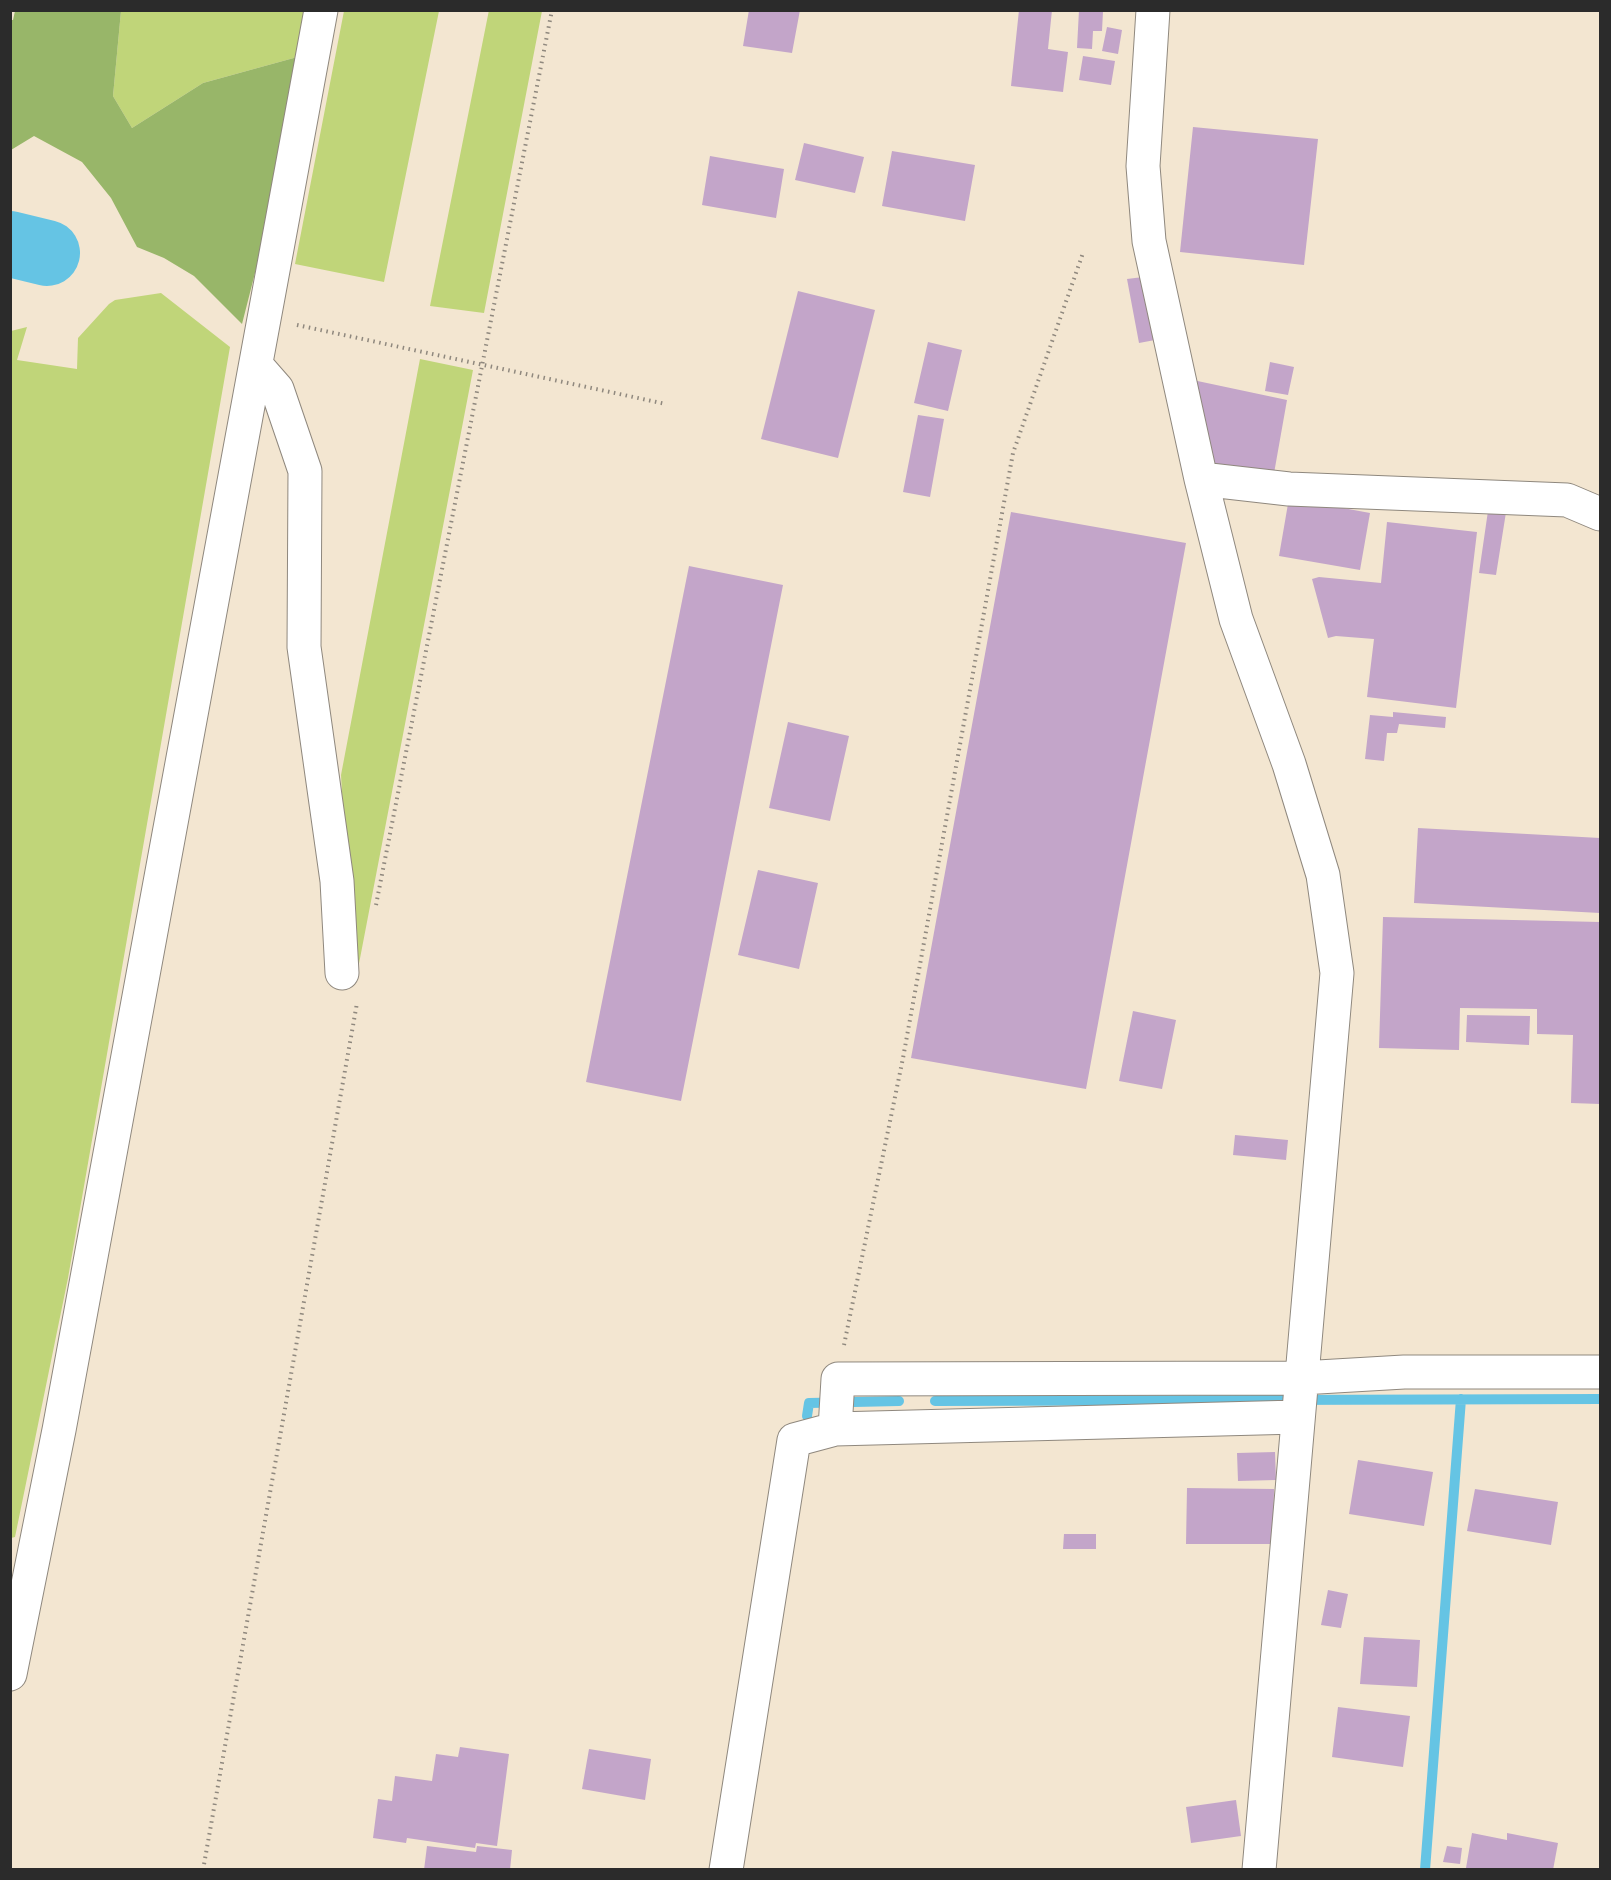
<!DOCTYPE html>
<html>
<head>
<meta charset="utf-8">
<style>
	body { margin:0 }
	#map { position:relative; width:1611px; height:1880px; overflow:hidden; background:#f3e6d1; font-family:"Gochi Hand",sans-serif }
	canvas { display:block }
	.frame { position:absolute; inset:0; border:12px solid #2b2b2b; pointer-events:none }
</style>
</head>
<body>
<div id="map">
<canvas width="1611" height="1880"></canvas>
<div class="frame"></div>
</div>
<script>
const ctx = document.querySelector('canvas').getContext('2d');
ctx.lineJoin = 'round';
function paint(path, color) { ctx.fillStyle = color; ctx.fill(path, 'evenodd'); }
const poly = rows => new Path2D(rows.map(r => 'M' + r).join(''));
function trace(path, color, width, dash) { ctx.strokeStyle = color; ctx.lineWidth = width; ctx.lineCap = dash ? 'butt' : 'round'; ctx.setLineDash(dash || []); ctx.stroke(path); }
paint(poly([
	[489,10,542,11,484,313,430,306],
	[121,11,309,11,301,56,203,83,132,128,113,96],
	[344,11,439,11,384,282,295,264],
	[161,293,230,347,68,1278,15,1537,11,1538,11,331,27,327,17,360,77,369,78,338,109,304,115,300],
	[420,359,473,370,357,974,346,864,341,775]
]), '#c0d579');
paint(poly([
	[15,11,121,11,113,96,132,128,203,83,301,56,281,171,242,324,194,276,164,258,137,247,111,198,82,162,34,136,11,150,10,20,13,20]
]), '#98b669');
trace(poly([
	[935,1401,1600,1399],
	[807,1416,809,1403,899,1401],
	[1425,1870,1461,1399]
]), '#65c4e4', 10);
trace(poly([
	[10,244,47,253]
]), '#65c4e4', 66);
paint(poly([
	[749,10,800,10,792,53,743,46],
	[1019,10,1052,10,1048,49,1068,52,1063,92,1011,86],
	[1079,10,1103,11,1102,31,1093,31,1092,49,1077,48],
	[1107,27,1122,30,1118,54,1102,51],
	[1083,56,1115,61,1111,85,1079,80],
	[1193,127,1318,139,1304,265,1180,252],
	[804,143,864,157,855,193,795,180],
	[892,151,975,165,965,221,882,206],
	[710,156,784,169,776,218,702,205],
	[1143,277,1155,340,1139,343,1127,279],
	[798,291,875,310,838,458,761,439],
	[928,342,962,350,948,411,914,403],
	[1270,362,1294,367,1288,395,1265,391],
	[1188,379,1287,400,1273,479,1207,470],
	[918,415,944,419,930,497,903,492],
	[1289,498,1370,513,1360,570,1279,556],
	[1489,504,1507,506,1496,575,1479,573],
	[1011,512,1186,543,1086,1089,911,1058],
	[1387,522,1477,532,1456,708,1367,697,1374,639,1336,636,1328,638,1312,579,1319,577,1381,583],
	[689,566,783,585,681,1101,586,1082],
	[1393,712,1446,717,1445,728,1399,724,1397,733,1387,733,1384,761,1365,759,1370,715,1393,717],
	[788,722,849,736,830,821,769,808],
	[1418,828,1600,838,1600,913,1414,903],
	[758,870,818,883,799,969,738,955],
	[1383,917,1600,922,1600,1104,1571,1103,1573,1035,1537,1034,1537,1009,1460,1008,1459,1050,1379,1048],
	[1133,1011,1176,1020,1162,1089,1119,1081],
	[1467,1015,1530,1016,1529,1045,1466,1042],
	[1235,1135,1288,1140,1286,1160,1233,1155],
	[1275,1452,1276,1480,1238,1481,1237,1453],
	[1358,1460,1433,1472,1424,1526,1349,1514],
	[1187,1488,1274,1489,1273,1544,1186,1544],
	[1475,1489,1558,1502,1551,1545,1467,1531],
	[1064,1534,1096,1534,1096,1549,1063,1549],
	[1328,1590,1348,1594,1341,1628,1321,1625],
	[1364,1637,1420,1640,1417,1687,1360,1684],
	[1338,1707,1410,1716,1403,1767,1332,1757],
	[460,1747,509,1754,497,1846,476,1843,475,1848,407,1838,406,1843,373,1838,378,1799,392,1801,395,1776,432,1781,436,1754,458,1757],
	[589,1749,651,1759,645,1800,582,1789],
	[1236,1800,1241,1836,1191,1843,1186,1807],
	[1472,1833,1507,1840,1507,1833,1558,1843,1553,1870,1466,1868],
	[427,1846,476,1852,477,1846,512,1850,510,1870,424,1870],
	[1447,1846,1462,1848,1460,1864,1443,1862]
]), '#c3a5c9');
const minor = poly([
	[1153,10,1143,166,1149,241,1201,479,1236,619,1289,764,1323,875,1337,973,1259,1870],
	[256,365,277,389,305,471,304,647,337,881,342,973],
	[1201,479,1289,489,1567,500,1600,514],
	[835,1429,838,1379,1301,1378,1404,1372,1600,1372],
	[10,1674,59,1430,321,10],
	[726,1870,794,1440,835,1429,1298,1417]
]);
trace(minor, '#8f887e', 35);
trace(poly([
	[297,325,666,404],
	[376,905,552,10],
	[844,1345,903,1058,1013,453,1083,253],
	[203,1870,357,1003]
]), '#8f887e', 4, [1.5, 4.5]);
trace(minor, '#fff', 33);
</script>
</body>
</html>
